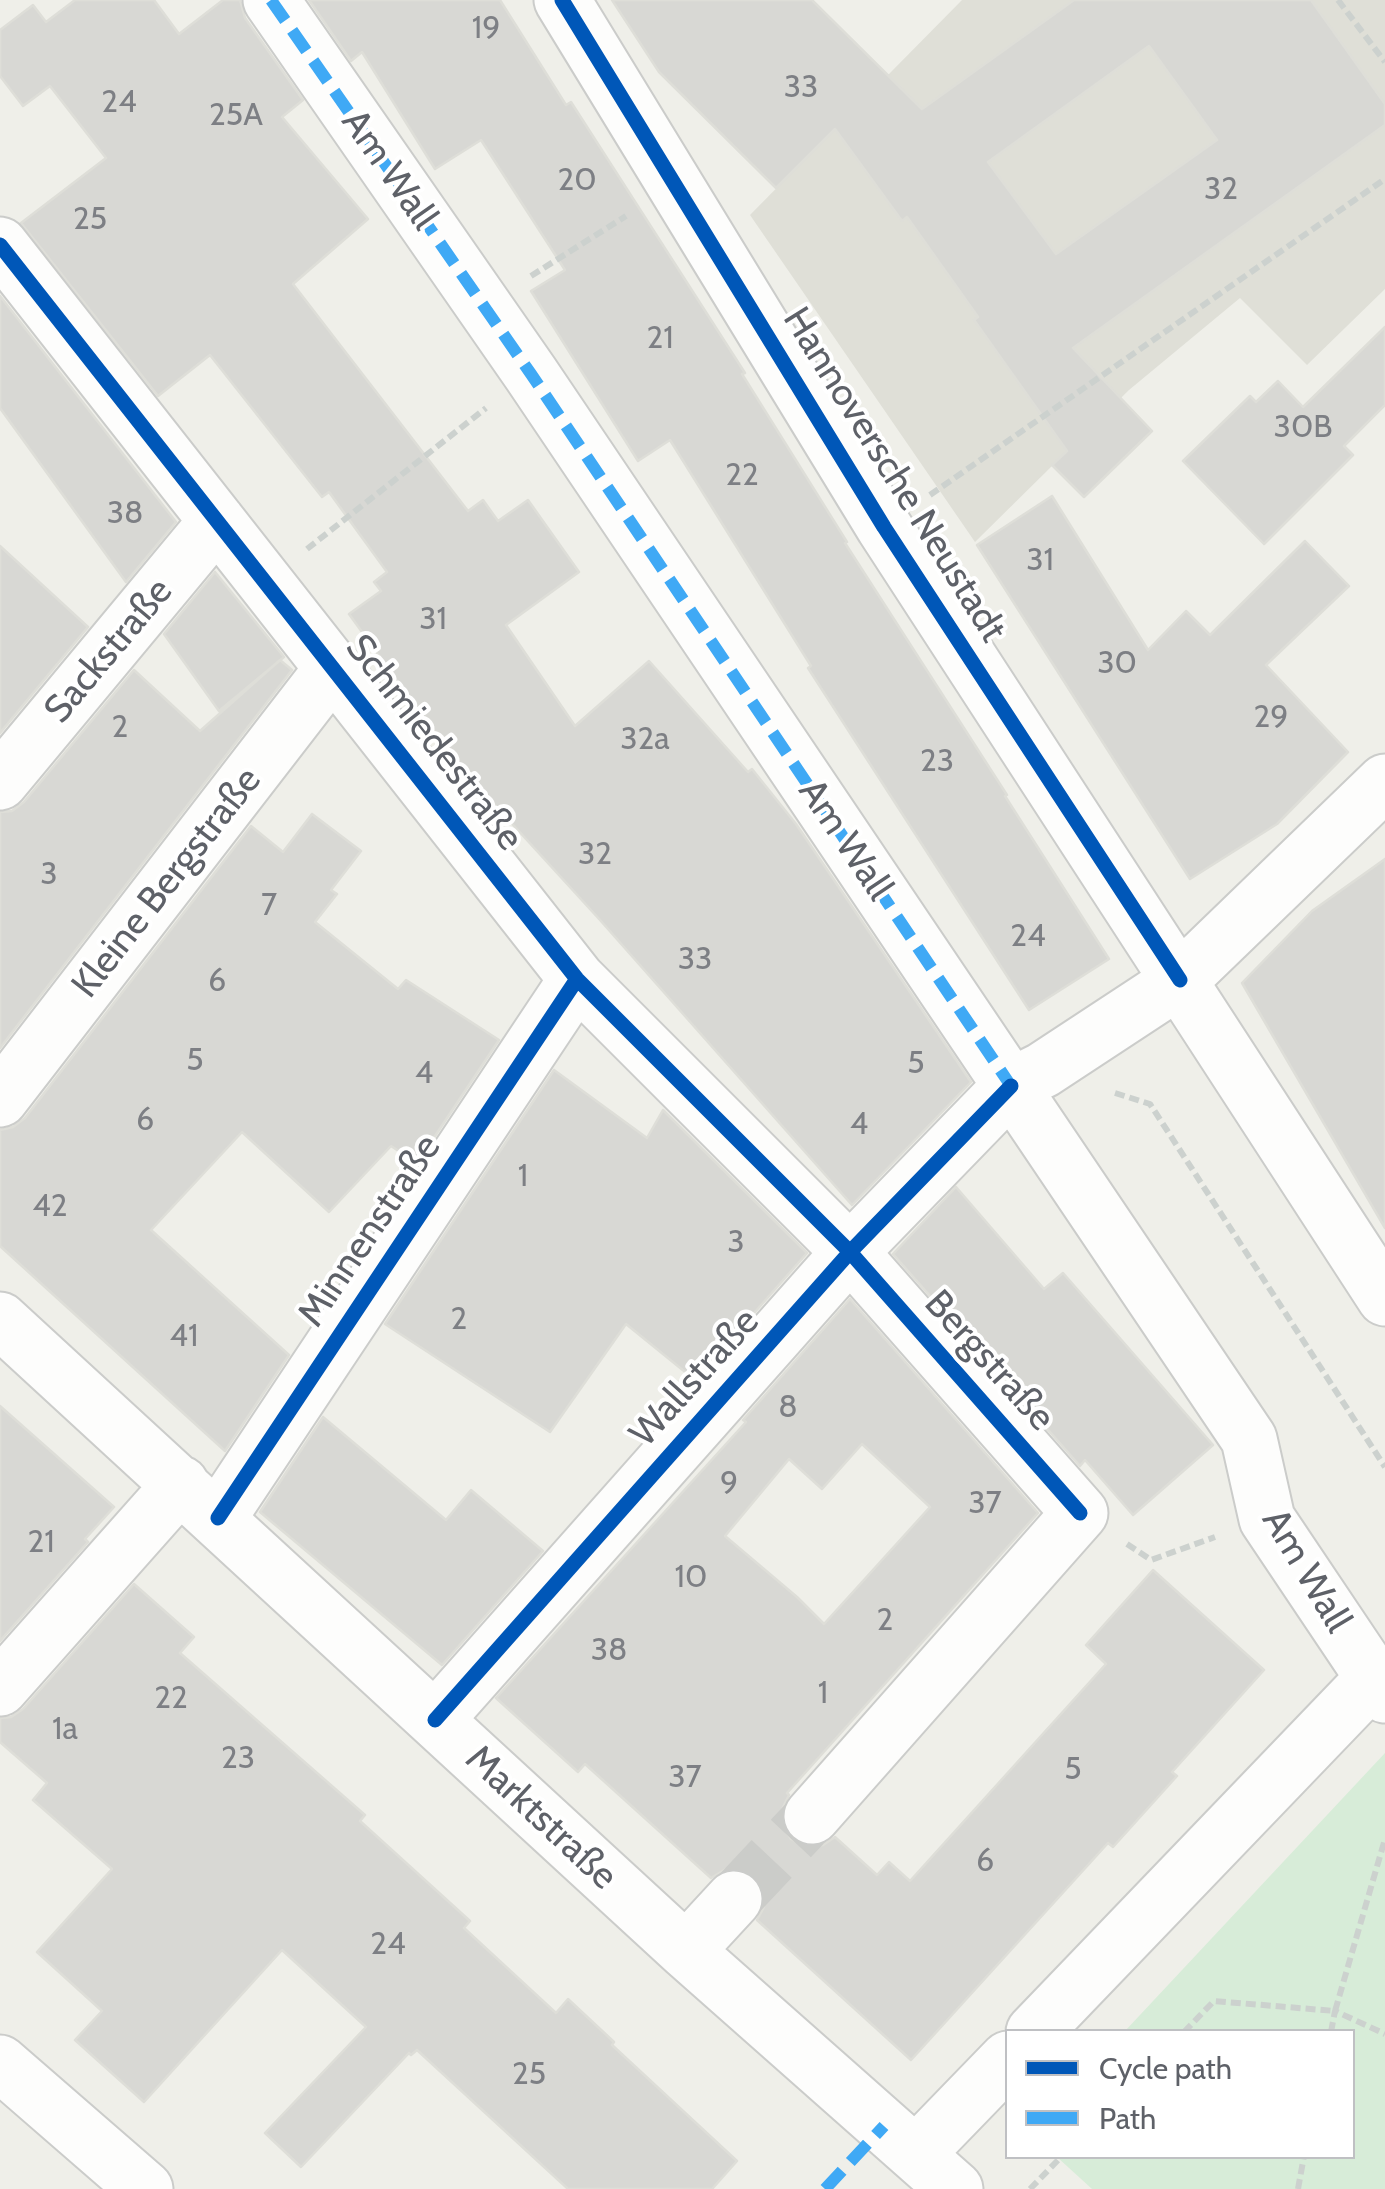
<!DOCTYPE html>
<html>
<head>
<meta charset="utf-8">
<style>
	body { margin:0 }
	#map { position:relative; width:1385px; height:2189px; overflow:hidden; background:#efefe9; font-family:Cabin,sans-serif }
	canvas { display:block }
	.legend { position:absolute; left:1005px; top:2029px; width:350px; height:130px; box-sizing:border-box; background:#fff; border:2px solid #bfc0c3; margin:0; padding:12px 18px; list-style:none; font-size:30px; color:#5e6168 }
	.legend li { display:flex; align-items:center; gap:20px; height:50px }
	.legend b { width:50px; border:2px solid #bfc0c3 }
</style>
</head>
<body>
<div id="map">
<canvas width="1385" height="2189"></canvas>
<ul class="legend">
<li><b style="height:12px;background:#0057b8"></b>Cycle path</li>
<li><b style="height:12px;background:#3fa9f5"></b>Path</li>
</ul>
</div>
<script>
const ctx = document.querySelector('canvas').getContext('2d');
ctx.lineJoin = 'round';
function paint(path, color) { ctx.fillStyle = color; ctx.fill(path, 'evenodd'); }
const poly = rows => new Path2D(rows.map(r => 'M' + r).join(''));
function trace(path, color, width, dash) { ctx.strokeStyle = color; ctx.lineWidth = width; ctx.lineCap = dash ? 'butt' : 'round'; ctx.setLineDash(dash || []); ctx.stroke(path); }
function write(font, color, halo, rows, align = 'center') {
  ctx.font = font + ' Cabin,sans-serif'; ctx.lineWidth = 8; ctx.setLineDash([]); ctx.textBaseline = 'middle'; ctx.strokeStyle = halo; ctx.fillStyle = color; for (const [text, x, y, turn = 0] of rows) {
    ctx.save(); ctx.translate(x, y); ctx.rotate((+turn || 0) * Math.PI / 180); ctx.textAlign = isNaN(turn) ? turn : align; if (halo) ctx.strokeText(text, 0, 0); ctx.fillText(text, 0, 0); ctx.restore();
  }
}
paint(poly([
	[962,0,1385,0,1385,289,1307,365,1240,298,1129,390,975,542,750,215]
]), '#dfdfd7');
paint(poly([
	[1385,1753,1385,2189,1092,2189,1057,2157,1352,2156,1352,2032,1125,2031]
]), '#d7ecd8');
const building = poly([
	[75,0,154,0,179,34,223,0,240,0,245,18,303,100,282,117,368,219,293,284,468,511,483,500,498,521,528,500,579,572,506,625,575,726,649,661,748,772,752,769,796,824,971,1082,852,1205,600,920,473,781,471,783,349,614,381,591,374,582,387,572,329,492,322,497,210,355,158,396,21,223,106,158,50,86,23,106,0,76,0,30,33,5,46,22,75,0],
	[309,0,500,0,566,105,571,102,745,373,742,374,847,542,845,543,1007,795,1005,796,1109,959,1029,1010,808,668,811,666,670,440,638,461,531,291,565,270,481,140,435,169,362,52,351,61,309,0],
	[612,0,812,0,922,109,1074,0,1311,0,1385,104,1385,125,1073,348,1152,431,1084,497,1052,465,1067,451,974,320,978,317,907,217,902,221,835,129,776,188,659,72,612,0],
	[1149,46,1217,140,1056,254,988,162,1149,46],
	[0,296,176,522,126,582,0,408,0,296],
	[1385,327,1385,405,1344,446,1353,455,1264,544,1183,461,1250,396,1256,402,1278,381,1303,407,1385,327],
	[1052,496,1148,650,1186,611,1210,635,1305,541,1349,586,1266,665,1348,752,1277,824,1190,879,977,545,1052,496],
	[0,546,88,627,0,733,0,546],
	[215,572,284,657,219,711,164,634,215,572],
	[280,660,292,670,0,1048,0,812,12,811,24,802,134,670,200,731,280,660],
	[312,814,361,851,331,890,337,894,315,922,398,989,406,980,499,1040,417,1163,391,1146,329,1212,242,1132,151,1230,289,1355,225,1451,0,1246,0,1130,13,1127,25,1118,251,826,283,852,312,814],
	[1385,859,1385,1228,1242,983,1312,911,1385,859],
	[554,1070,647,1138,663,1110,807,1253,695,1380,626,1324,550,1432,385,1324,554,1070],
	[956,1187,1044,1289,1063,1273,1213,1445,1133,1515,1085,1460,1080,1466,893,1254,956,1187],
	[850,1299,1038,1513,787,1793,789,1795,781,1811,782,1825,791,1839,807,1847,823,1845,835,1837,877,1875,889,1862,910,1881,1106,1664,1086,1645,1153,1570,1264,1670,1172,1772,1177,1776,1113,1847,1108,1843,911,2060,757,1920,764,1907,764,1891,754,1875,742,1869,726,1869,711,1878,585,1764,578,1772,496,1698,746,1422,743,1420,850,1299],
	[862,1444,930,1507,824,1624,797,1597,725,1536,789,1459,822,1489,862,1444],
	[0,1406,114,1507,85,1539,88,1542,0,1641,0,1406],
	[323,1417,446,1520,471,1490,543,1551,442,1665,260,1512,323,1417],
	[134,1584,194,1637,180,1653,365,1815,360,1821,470,1921,464,1928,556,2013,568,1999,614,2042,612,2045,737,2161,712,2189,568,2189,417,2050,411,2055,409,2053,301,2167,265,2133,366,2027,282,1950,144,2102,75,2040,102,2011,37,1952,112,1869,33,1800,47,1783,0,1742,0,1718,11,1717,23,1709,134,1584]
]);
paint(building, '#d8d8d4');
trace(building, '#deded8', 2.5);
trace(poly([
	[734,1899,812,1816]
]), '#cbccc9', 55, [55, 28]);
const minor = poly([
	[271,0,531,374,1249,1439,1267,1519,1385,1695],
	[562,0,884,527,1385,1298],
	[0,245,577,979,850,1252,1080,1513,812,1816],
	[0,782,217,521],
	[0,1099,333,668],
	[0,1320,686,1951,955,2189],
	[218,1518,577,979],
	[0,1688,181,1484],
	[435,1720,850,1252,1011,1086,1043,1070,1180,980,1385,782],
	[686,1951,734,1899],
	[1034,2032,1373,1679],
	[0,2063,145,2189],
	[916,2154,1008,2059]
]);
trace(minor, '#cbccca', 59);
trace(poly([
	[1338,0,1385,62],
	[531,276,626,216],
	[930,495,1385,179],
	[307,549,486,408],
	[1115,1093,1150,1104,1385,1467],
	[1127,1544,1151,1560,1215,1537],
	[1184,2032,1214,2001,1335,2011,1385,1839],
	[1331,2032,1335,2011,1385,2034],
	[1030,2189,1062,2156],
	[1298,2189,1304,2156]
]), '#ccd1ce', 6, [10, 5]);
trace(minor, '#fdfdfc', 55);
trace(poly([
	[271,0,531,374,1011,1086],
	[825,2189,884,2126]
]), '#3fa9f5', 12, [25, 12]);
trace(poly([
	[562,0,884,527,1180,980],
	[0,245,577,979,850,1252,1080,1513],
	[218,1518,577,979],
	[435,1720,850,1252,1011,1086]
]), '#0057b8', 15);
write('32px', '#7d7f84', null, [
	["19",486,29],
	["33",801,88],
	["24",119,103],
	["25A",236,116],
	["20",577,181],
	["32",1221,190],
	["25",90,220],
	["21",660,339],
	["30B",1303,428],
	["22",742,476],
	["38",125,514],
	["31",1040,561],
	["31",433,620],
	["30",1117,664],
	["29",1271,718],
	["2",120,728],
	["32a",645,740],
	["23",937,762],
	["32",595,855],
	["3",49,875],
	["7",269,906],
	["24",1028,937],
	["33",695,960],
	["6",217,982],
	["5",195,1061],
	["5",916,1064],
	["4",424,1074],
	["6",145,1121],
	["4",859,1125],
	["1",523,1177],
	["42",50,1207],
	["3",736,1243],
	["2",459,1320],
	["41",184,1337],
	["8",788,1408],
	["9",729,1484],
	["37",985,1504],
	["21",41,1543],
	["10",691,1578],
	["2",885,1621],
	["38",609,1651],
	["1",823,1694],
	["22",171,1699],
	["1a",65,1730],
	["23",238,1759],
	["5",1073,1770],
	["37",685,1778],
	["6",985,1862],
	["24",388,1945],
	["25",529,2075]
]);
write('38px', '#5e6168', '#fff', [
	["Am Wall",389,170,55],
	["Hannoversche Neustadt",894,475,58],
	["Sackstraße",109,651,-50],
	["Schmiedestraße",434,743,52],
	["Am Wall",845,840,56],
	["Kleine Bergstraße",167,883,-52],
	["Minnenstraße",370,1231,-56],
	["Bergstraße",989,1361,48],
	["Wallstraße",695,1378,-48],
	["Am Wall",1306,1571,59],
	["Marktstraße",541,1818,43]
]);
</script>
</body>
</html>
